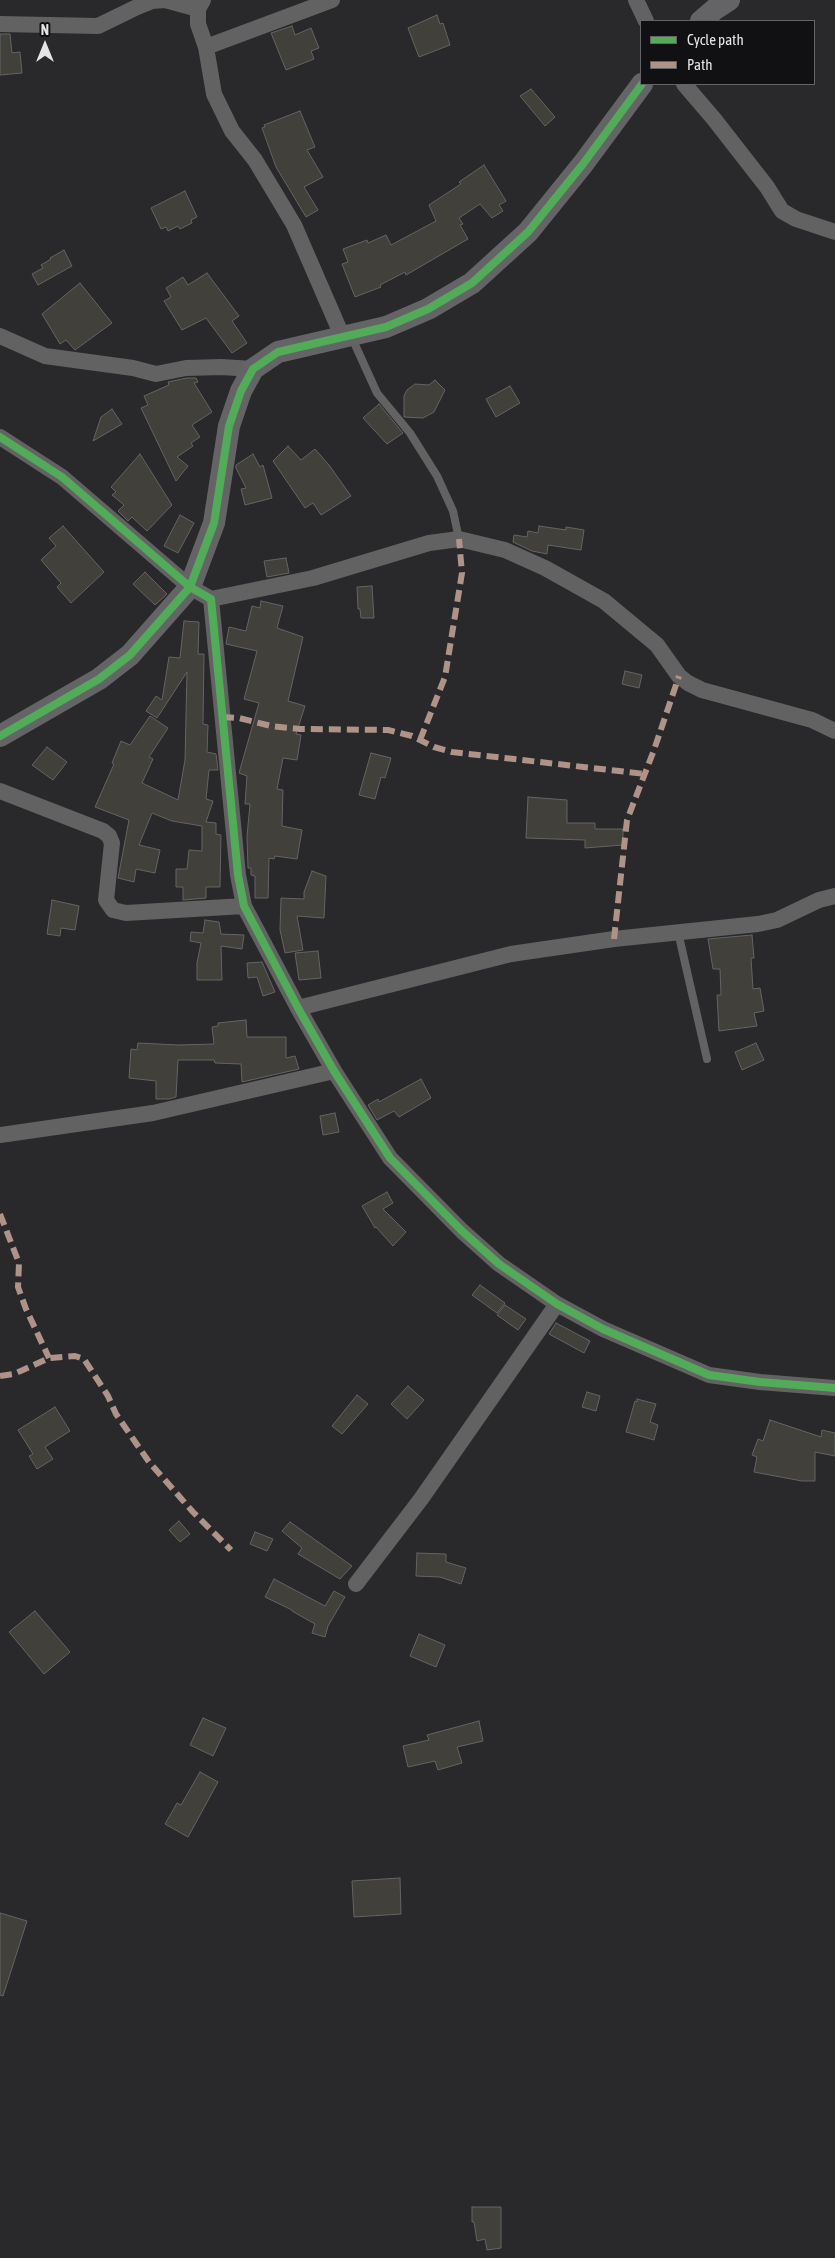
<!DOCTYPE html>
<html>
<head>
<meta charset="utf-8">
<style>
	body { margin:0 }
	#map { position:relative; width:835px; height:2258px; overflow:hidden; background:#29292b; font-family:"Asap Condensed",sans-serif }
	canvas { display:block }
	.legend { position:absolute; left:640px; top:20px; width:175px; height:65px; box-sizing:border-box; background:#111113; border:1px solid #656568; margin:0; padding:6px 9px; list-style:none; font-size:15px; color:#e4e4e7 }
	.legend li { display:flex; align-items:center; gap:10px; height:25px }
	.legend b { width:25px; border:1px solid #656568 }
	.north { position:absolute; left:20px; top:20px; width:50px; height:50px; -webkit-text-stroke:4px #111113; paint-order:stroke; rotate:0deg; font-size:14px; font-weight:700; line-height:20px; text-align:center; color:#e4e4e7 }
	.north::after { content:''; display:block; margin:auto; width:18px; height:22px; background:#e4e4e7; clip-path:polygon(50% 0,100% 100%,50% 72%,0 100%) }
</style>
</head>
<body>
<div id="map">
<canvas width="835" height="2258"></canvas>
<ul class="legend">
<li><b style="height:6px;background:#51ab58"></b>Cycle path</li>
<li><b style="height:6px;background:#af9288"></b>Path</li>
</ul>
<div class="north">N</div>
</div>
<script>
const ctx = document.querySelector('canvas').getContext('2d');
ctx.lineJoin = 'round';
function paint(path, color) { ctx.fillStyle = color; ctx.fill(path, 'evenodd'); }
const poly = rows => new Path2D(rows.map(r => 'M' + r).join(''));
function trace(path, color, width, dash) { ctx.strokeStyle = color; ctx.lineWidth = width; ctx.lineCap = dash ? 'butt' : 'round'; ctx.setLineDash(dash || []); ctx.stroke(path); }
const building = poly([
	[437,15,440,24,443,23,450,45,419,57,408,28,437,15],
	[292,26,295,35,311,28,319,48,311,51,314,59,286,70,271,33,292,26],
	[0,34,10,34,12,53,20,52,22,73,0,75,0,34],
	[531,89,555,117,545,126,520,96,531,89],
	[300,111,315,147,307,150,323,177,304,187,318,210,306,217,276,167,262,128,265,127,264,125,300,111],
	[484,165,506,201,499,205,503,211,492,218,480,204,459,218,463,224,460,225,468,239,406,275,405,272,380,285,381,287,355,297,342,264,348,262,343,249,367,240,368,243,386,235,391,245,436,221,429,205,461,184,459,182,484,165],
	[185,191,197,217,191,220,192,223,180,229,178,226,168,231,166,227,161,229,151,208,185,191],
	[64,250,72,266,38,285,32,274,43,268,41,265,51,259,50,258,64,250],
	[207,273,239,316,232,321,247,343,232,353,206,318,182,330,164,301,171,297,166,288,183,277,188,285,207,273],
	[80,283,112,323,75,350,66,340,60,344,42,314,80,283],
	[187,378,196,378,198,382,194,383,212,412,192,425,200,437,191,443,193,446,177,457,188,466,176,481,141,408,148,405,144,396,169,385,168,382,187,378],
	[435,380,445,390,434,412,423,418,404,417,404,396,407,390,415,384,429,385,435,380],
	[510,386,520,403,496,417,486,399,510,386],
	[379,404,403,433,387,444,363,418,379,404],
	[112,409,122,424,93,441,101,417,112,409],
	[288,446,301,460,315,449,329,465,351,496,321,515,313,503,305,508,273,461,288,446],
	[140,454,172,505,147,531,132,517,128,521,118,511,124,505,112,495,116,492,111,487,140,454],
	[253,454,260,467,263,465,272,498,245,505,241,489,246,488,236,468,236,465,253,454],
	[180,515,194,523,178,553,164,546,180,515],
	[63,526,104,572,71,603,57,587,61,583,41,560,56,546,49,538,63,526],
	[539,526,566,530,566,527,584,530,581,550,548,545,547,554,532,551,513,542,514,535,527,537,528,531,538,533,539,526],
	[286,558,289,573,267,577,264,561,286,558],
	[145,572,167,594,155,605,133,584,145,572],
	[372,586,374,618,361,618,360,609,358,609,357,587,372,586],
	[261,601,283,606,277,628,303,637,288,701,305,706,296,734,301,735,297,760,283,758,277,789,283,790,282,826,302,830,297,859,275,856,274,859,269,858,268,898,255,898,255,876,251,875,251,868,248,868,247,836,250,804,245,804,247,776,239,773,259,703,244,699,257,651,226,644,229,627,246,631,252,606,260,608,261,601],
	[184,621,199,622,198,654,204,654,203,724,208,725,207,752,216,754,218,770,209,770,206,799,213,801,206,822,216,823,216,834,221,835,220,887,206,887,206,898,183,900,183,887,176,887,176,869,187,869,189,850,202,851,202,826,172,821,152,813,139,845,160,850,155,873,136,869,134,882,118,878,129,820,95,807,114,764,112,763,121,741,130,745,150,716,168,728,149,757,153,759,142,783,178,800,185,760,187,672,157,718,146,711,156,696,162,700,169,657,180,658,184,621],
	[625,671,642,675,639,688,622,684,625,671],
	[47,747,67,762,53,780,32,765,47,747],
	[371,753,391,758,385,778,381,777,375,799,359,795,371,753],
	[528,797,567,800,567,823,595,823,595,829,623,829,623,845,585,848,585,840,526,838,528,797],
	[312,871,326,876,324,918,297,916,303,950,285,953,280,930,281,898,304,899,304,892,312,871],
	[52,900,79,906,75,930,61,928,60,936,47,934,52,900],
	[205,920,219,922,221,934,244,935,242,949,221,946,222,980,197,980,197,963,201,943,190,941,191,932,203,933,205,920],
	[752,935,754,958,751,958,753,989,760,988,764,1011,754,1013,757,1026,719,1031,717,995,721,995,720,969,713,969,708,939,752,935],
	[318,951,321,978,299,980,295,953,318,951],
	[262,962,275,992,263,996,257,977,248,978,247,963,262,962],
	[246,1020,247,1037,286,1037,286,1058,295,1056,299,1069,242,1082,241,1064,215,1063,214,1060,178,1060,176,1097,169,1099,156,1099,156,1081,129,1078,131,1049,137,1050,138,1043,178,1045,214,1044,212,1027,218,1026,218,1023,246,1020],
	[756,1043,764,1060,742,1070,735,1052,756,1043],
	[421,1079,431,1098,399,1117,394,1111,377,1120,368,1105,378,1099,379,1102,421,1079],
	[335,1113,339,1132,323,1135,320,1116,335,1113],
	[387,1192,393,1203,383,1209,406,1232,393,1246,376,1227,375,1228,362,1206,387,1192],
	[480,1285,505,1303,497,1313,472,1295,480,1285],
	[505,1305,526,1319,518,1330,497,1315,505,1305],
	[556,1323,590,1341,584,1353,549,1334,556,1323],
	[408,1386,424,1400,407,1419,391,1404,408,1386],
	[587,1392,600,1396,596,1411,582,1407,587,1392],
	[357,1395,368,1404,342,1434,332,1426,357,1395],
	[637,1399,656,1404,650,1422,658,1425,654,1440,626,1432,635,1401,637,1402,637,1399],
	[55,1407,70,1431,45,1447,53,1459,37,1469,29,1456,33,1454,18,1430,55,1407],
	[770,1420,821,1437,822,1430,835,1433,835,1456,815,1452,815,1481,802,1481,754,1472,757,1457,752,1455,758,1439,763,1441,770,1420],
	[179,1521,190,1534,180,1542,169,1530,179,1521],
	[290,1522,352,1566,340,1579,298,1554,302,1548,282,1531,290,1522],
	[255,1532,273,1539,267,1551,250,1544,255,1532],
	[417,1553,446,1554,446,1562,466,1568,461,1584,440,1577,416,1576,417,1553],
	[274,1579,325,1606,334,1591,345,1597,328,1626,325,1637,312,1633,315,1624,292,1611,292,1610,265,1597,274,1579],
	[35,1611,70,1652,44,1674,9,1632,35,1611],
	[419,1634,445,1645,436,1667,410,1656,419,1634],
	[203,1718,226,1728,213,1756,190,1745,203,1718],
	[479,1721,483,1741,457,1747,462,1763,438,1770,435,1761,408,1767,403,1746,429,1740,427,1735,479,1721],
	[200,1772,218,1782,188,1837,165,1824,177,1803,181,1805,200,1772],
	[400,1878,401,1914,354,1917,352,1881,400,1878],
	[0,1913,27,1921,3,1996,0,1995,0,1913],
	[472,2207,501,2207,501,2248,487,2250,485,2239,477,2241,474,2222,472,2222,472,2207]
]);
paint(building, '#41403b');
trace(building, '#646465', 1);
trace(poly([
	[352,338,377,393,410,433,437,476,453,511,459,539],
	[678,932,707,1059]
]), '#626262', 8);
trace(poly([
	[203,0,198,9,198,24,206,47,214,94,232,131,255,160,294,225,343,338],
	[636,0,646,21],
	[0,24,98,26,137,7,152,1,165,0,198,9],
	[206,47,332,0],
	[684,84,714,119,767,187,782,211,796,219,835,232],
	[0,336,45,356,133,368,156,374,186,368,221,367,253,369],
	[0,437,62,477,190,587,211,599,238,875,244,906,298,1008,334,1071,390,1158,462,1231,499,1264,557,1304,603,1329,709,1375,760,1382,835,1388],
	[211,599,313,578,429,543,459,539,505,550,545,568,604,601,657,645,679,676,688,683,702,690,812,720,835,731],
	[0,791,103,831,109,836,112,843,106,900,113,910,126,913,244,906],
	[298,1008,511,954,614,939,758,924,777,920,819,900,835,896],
	[0,1135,153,1113,334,1071],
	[356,1584,421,1499,557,1304]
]), '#626262', 16);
trace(poly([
	[701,21,715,9,729,0],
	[0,736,99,679,130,655,190,587,214,523,229,426,241,391,253,369,278,352,386,327,428,309,472,283,528,232,583,164,642,84]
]), '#646466', 22);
trace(poly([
	[222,717,239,718,271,726,300,729,388,730,412,736,434,747,452,752,645,774],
	[420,740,445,677,462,573,459,539],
	[614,939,627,820,654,750,679,676],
	[0,1214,19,1263,18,1287,26,1309,49,1358],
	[0,1376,14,1374,49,1358,75,1356,84,1359,108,1396,116,1414,149,1462,193,1512,231,1550]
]), '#af9288', 6, [12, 6]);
trace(poly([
	[0,437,62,477,190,587,211,599,238,875,244,906,298,1008,334,1071,390,1158,462,1231,499,1264,557,1304,603,1329,709,1375,760,1382,835,1388],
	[0,736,99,679,130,655,190,587,214,523,229,426,241,391,253,369,278,352,386,327,428,309,472,283,528,232,583,164,642,84]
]), '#51ab58', 8);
</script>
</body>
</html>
